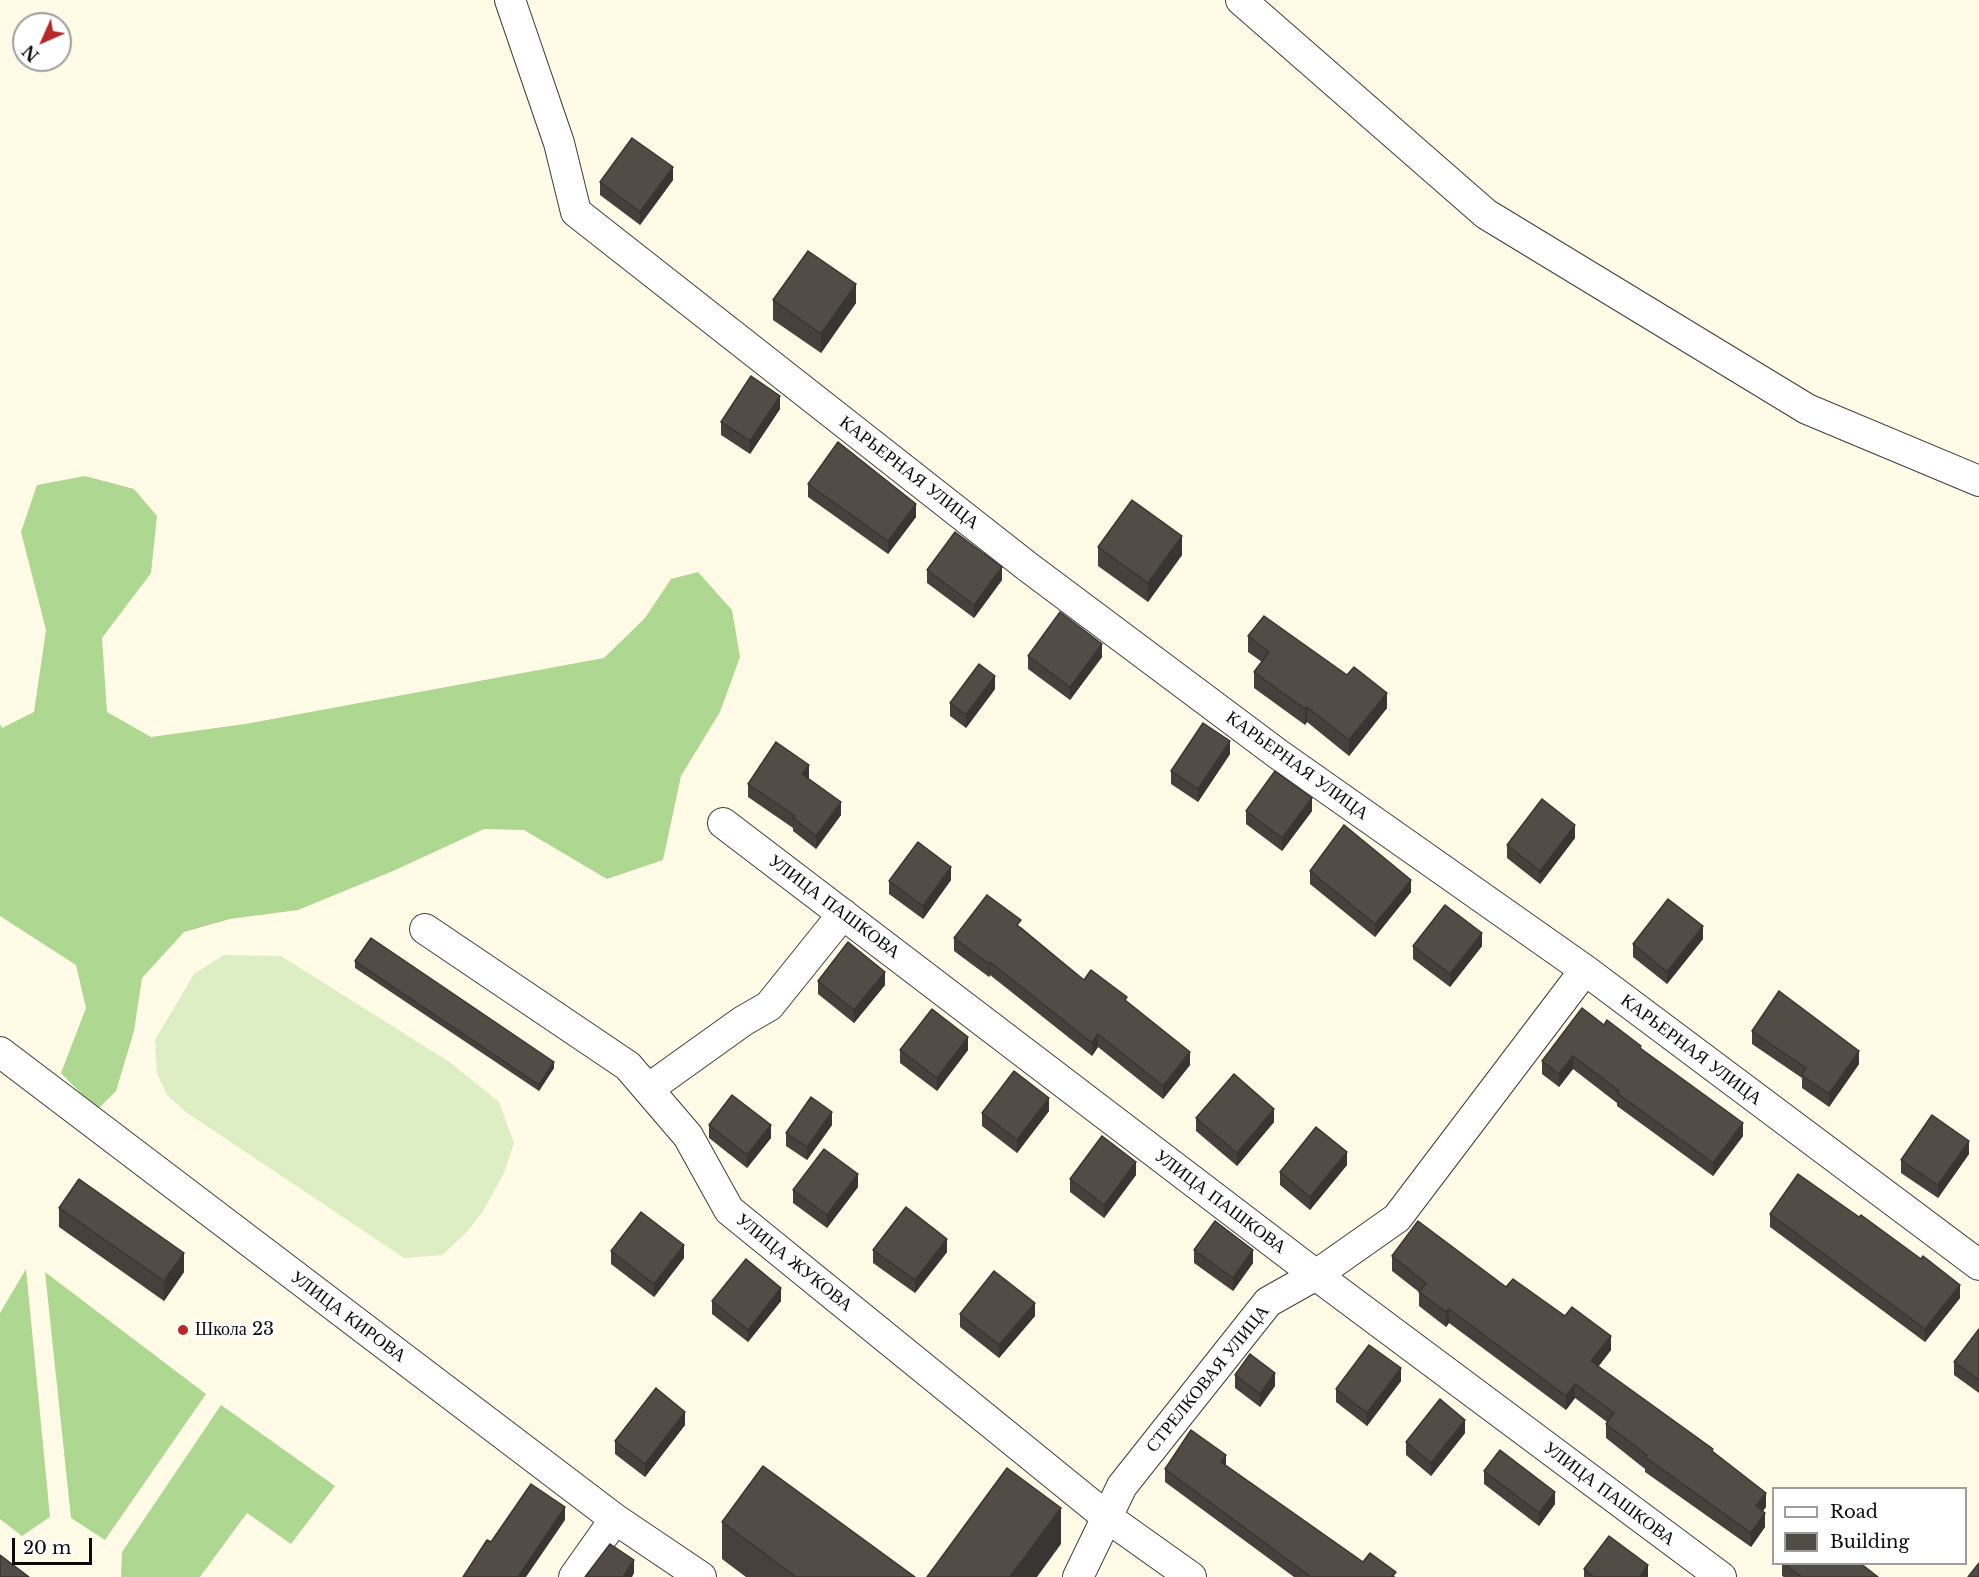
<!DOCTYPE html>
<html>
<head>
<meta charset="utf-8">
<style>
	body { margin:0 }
	#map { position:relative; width:1979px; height:1577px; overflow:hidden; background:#fffbe7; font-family:"Libre Baskerville",serif }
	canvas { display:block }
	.legend { position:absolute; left:1772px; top:1487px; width:195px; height:78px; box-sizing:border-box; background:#fff; border:2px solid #9d9d9d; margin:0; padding:8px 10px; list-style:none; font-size:18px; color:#0a0a0a }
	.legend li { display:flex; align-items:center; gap:12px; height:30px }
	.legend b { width:30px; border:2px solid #9d9d9d }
	.north { position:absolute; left:12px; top:12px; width:60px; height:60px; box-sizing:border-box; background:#fff; border:2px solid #9d9d9d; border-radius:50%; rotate:225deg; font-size:16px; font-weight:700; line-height:24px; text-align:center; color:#0a0a0a }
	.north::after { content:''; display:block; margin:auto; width:21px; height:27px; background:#b62726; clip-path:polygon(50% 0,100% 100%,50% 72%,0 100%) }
	.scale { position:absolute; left:12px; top:1538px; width:80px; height:27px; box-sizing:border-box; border:3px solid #0a0a0a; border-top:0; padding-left:8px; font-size:18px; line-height:21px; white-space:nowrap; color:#0a0a0a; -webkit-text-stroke:4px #fff; paint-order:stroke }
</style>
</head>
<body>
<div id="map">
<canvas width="1979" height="1577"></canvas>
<ul class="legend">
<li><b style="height:8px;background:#fff"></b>Road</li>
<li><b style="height:16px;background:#524c47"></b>Building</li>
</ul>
<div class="north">N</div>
<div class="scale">20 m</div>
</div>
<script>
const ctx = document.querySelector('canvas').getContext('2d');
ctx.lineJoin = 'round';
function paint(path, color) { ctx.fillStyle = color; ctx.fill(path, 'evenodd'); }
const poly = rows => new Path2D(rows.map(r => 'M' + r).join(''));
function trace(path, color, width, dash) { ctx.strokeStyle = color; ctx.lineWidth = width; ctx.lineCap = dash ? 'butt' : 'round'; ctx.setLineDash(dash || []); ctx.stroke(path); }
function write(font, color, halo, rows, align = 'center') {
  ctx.font = font + ' "Libre Baskerville",serif'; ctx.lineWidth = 6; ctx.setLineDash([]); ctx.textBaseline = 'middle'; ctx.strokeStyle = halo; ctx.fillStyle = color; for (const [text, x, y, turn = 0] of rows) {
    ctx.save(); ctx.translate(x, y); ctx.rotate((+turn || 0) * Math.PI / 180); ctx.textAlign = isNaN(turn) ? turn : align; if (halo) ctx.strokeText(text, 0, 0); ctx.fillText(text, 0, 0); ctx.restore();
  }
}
paint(poly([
	[85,476,134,489,157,516,151,573,102,638,107,712,151,737,245,724,604,658,645,618,671,579,698,572,732,610,740,657,720,712,681,776,663,860,607,879,524,830,484,829,393,871,298,910,230,919,184,932,142,978,134,1031,116,1091,97,1110,61,1073,86,1008,76,965,0,916,0,724,2,728,34,712,46,630,21,532,37,485],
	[26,1269,50,1517,22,1536,0,1519,0,1313],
	[45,1272,206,1394,105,1540,71,1518],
	[221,1405,335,1486,291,1544,247,1513,200,1577,121,1577,122,1552]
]), '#aed792');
paint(poly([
	[224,955,281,956,451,1063,499,1102,514,1143,504,1173,482,1213,465,1234,442,1255,404,1258,187,1113,167,1095,157,1074,155,1040,194,974]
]), '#deeec4');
const minor = poly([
	[510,0,559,143,576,212,1028,567,1278,754,1585,970,1979,1265],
	[1241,0,1486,214,1807,409,1979,481],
	[723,823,1316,1275,1721,1577],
	[425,929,628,1066,688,1136,729,1210,1108,1518,1191,1577],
	[0,1052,615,1519,701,1577],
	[648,1089,743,1021,769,1006,843,914],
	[574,1577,615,1519],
	[1078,1577,1122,1486,1268,1302,1316,1275,1397,1218,1585,970]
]);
trace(minor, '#3d3d3d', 32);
trace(minor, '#fff', 30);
paint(poly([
	[673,180,640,225,600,195,600,182],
	[773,300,856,303,821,353,773,320],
	[780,409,750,454,721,435,721,422],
	[808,484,916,517,888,554,808,497],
	[1098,547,1182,555,1148,602,1098,566],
	[927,570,1002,580,974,618,927,583],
	[1248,636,1387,708,1349,756,1307,722,1305,725,1254,688,1254,672,1262,662,1248,652],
	[1028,656,1102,657,1070,700,1028,669],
	[995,689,966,728,950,716,950,703],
	[1230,754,1198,802,1171,784,1171,771],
	[808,778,841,815,816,849,793,831,793,828,748,797,748,784],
	[1246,811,1312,811,1282,851,1246,824],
	[1575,838,1540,884,1507,858,1507,845],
	[1310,871,1411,892,1375,937,1310,884],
	[951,880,923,919,889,894,889,881],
	[1021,927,1084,980,1127,1002,1190,1065,1163,1099,1098,1047,1092,1056,990,975,989,977,954,951,954,938],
	[1703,939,1667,984,1633,957,1633,944],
	[1413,946,1482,946,1450,987,1413,959],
	[355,961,554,1068,539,1091,355,968],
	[818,981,885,985,854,1023,818,994],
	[1604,1025,1641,1049,1743,1136,1713,1176,1617,1106,1617,1103,1573,1069,1559,1087,1542,1074,1542,1061],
	[1752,1031,1859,1064,1829,1107,1802,1088,1802,1078,1752,1044],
	[900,1050,968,1050,937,1091,900,1063],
	[1049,1111,1017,1153,982,1126,982,1113],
	[1196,1118,1274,1122,1237,1166,1196,1131],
	[709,1125,771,1138,747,1168,709,1138],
	[832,1125,807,1160,786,1146,786,1133],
	[1969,1154,1938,1198,1901,1173,1901,1160],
	[1347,1165,1310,1210,1280,1185,1280,1172],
	[1136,1175,1104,1218,1070,1192,1070,1179],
	[858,1187,827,1228,793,1203,793,1190],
	[59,1208,184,1272,164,1301,59,1227],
	[1770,1214,1960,1298,1925,1342,1770,1227],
	[873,1250,947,1252,915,1293,873,1263],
	[1194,1250,1253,1263,1233,1291,1194,1263],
	[611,1251,684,1258,654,1297,611,1264],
	[1392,1256,1506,1287,1611,1350,1598,1367,1713,1453,1766,1507,1763,1511,1765,1527,1751,1547,1645,1472,1645,1469,1606,1438,1606,1424,1607,1422,1575,1398,1566,1410,1449,1323,1446,1327,1419,1306,1419,1292,1392,1271],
	[712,1301,781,1301,748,1342,712,1314],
	[960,1314,1035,1316,999,1358,960,1327],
	[1979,1329,1979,1393,1954,1375,1954,1362],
	[1235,1375,1275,1386,1260,1407,1235,1388],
	[1401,1381,1367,1426,1336,1402,1336,1389],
	[685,1425,645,1477,615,1454,615,1441],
	[1465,1433,1431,1476,1406,1455,1406,1442],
	[1226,1465,1363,1562,1396,1577,1294,1577,1165,1482,1165,1469],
	[1484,1471,1555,1504,1539,1526,1484,1484],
	[722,1522,915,1577,746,1577,722,1559],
	[1782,1563,1860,1563,1878,1577,1784,1577,1782,1576],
	[1584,1569,1648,1577,1584,1577]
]), '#47413d');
paint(poly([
	[673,167,673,180,640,225,640,212],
	[856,284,856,303,821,353,821,334],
	[780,396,780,409,750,454,750,441],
	[916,504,916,517,888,554,888,541],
	[1182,536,1182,555,1148,602,1148,583],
	[1002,567,1002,580,974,618,974,605],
	[1102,644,1102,657,1070,700,1070,687],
	[995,676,995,689,966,728,966,715],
	[1387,693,1387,708,1349,756,1349,740],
	[1307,707,1307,722,1305,725,1305,709],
	[1230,741,1230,754,1198,802,1198,789],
	[809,765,809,778,802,787,802,774],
	[1312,798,1312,811,1282,851,1282,838],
	[841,802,841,815,816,849,816,836],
	[1575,825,1575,838,1540,884,1540,871],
	[951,867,951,880,923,919,923,906],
	[1411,880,1411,892,1375,937,1375,924],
	[1703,926,1703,939,1667,984,1667,972],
	[1482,933,1482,946,1450,987,1450,974],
	[990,962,990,975,989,977,989,964],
	[885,972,885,985,854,1023,854,1010],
	[1098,1034,1098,1047,1092,1056,1092,1043],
	[968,1037,968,1050,937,1091,937,1078],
	[1859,1051,1859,1064,1829,1107,1829,1094],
	[1190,1052,1190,1065,1163,1099,1163,1086],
	[1573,1056,1573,1069,1559,1087,1559,1074],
	[554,1062,554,1068,539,1091,539,1085],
	[1049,1098,1049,1111,1017,1153,1017,1140],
	[1274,1109,1274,1122,1237,1166,1237,1153],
	[832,1112,832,1125,807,1160,807,1147],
	[1743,1123,1743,1136,1713,1176,1713,1163],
	[771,1125,771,1138,747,1168,747,1155],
	[1969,1141,1969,1154,1938,1198,1938,1185],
	[1347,1152,1347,1165,1310,1210,1310,1197],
	[1136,1162,1136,1175,1104,1218,1104,1205],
	[858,1174,858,1187,827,1228,827,1215],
	[947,1239,947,1252,915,1293,915,1280],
	[684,1245,684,1258,654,1297,654,1284],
	[1253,1250,1253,1263,1233,1291,1233,1278],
	[184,1253,184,1272,164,1301,164,1281],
	[1960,1285,1960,1298,1925,1342,1925,1329],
	[781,1288,781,1301,748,1342,748,1330],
	[1035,1303,1035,1316,999,1358,999,1345],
	[1449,1309,1449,1323,1446,1327,1446,1312],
	[1611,1336,1611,1350,1591,1376,1591,1361],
	[1401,1368,1401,1381,1367,1426,1367,1413],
	[1275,1373,1275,1386,1260,1407,1260,1394],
	[1575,1384,1575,1398,1566,1410,1566,1396],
	[685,1412,685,1425,645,1477,645,1464],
	[1465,1420,1465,1433,1431,1476,1431,1463],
	[1226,1455,1226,1467,1221,1462],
	[1555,1492,1555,1504,1539,1526,1539,1513],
	[1766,1493,1766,1507,1756,1520,1756,1506],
	[565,1507,565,1520,526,1577,518,1577],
	[1061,1508,1061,1544,1037,1577,1010,1577],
	[1765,1513,1765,1527,1751,1547,1751,1533],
	[634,1560,634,1573,632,1577,623,1577],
	[1648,1565,1648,1577,1640,1577]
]), '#393532');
const building = poly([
	[632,138,673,167,640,212,600,182,632,138],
	[808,251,856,284,821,334,773,300,808,251],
	[751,376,780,396,750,441,721,422,751,376],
	[838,442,916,504,888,541,808,484,838,442],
	[1132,500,1182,536,1148,583,1098,547,1132,500],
	[955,532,1002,567,974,605,927,570,955,532],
	[1060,612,1102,644,1070,687,1028,656,1060,612],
	[1264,616,1347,675,1354,667,1387,693,1349,740,1307,707,1305,709,1254,672,1269,652,1248,636,1264,616],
	[979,664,995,676,966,715,950,703,979,664],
	[1203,723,1230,741,1198,789,1171,771,1203,723],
	[776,742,809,765,802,774,841,802,816,836,793,818,795,816,748,784,776,742],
	[1275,771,1312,798,1282,838,1246,811,1275,771],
	[1542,799,1575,825,1540,871,1507,845,1542,799],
	[1344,825,1411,880,1375,924,1310,871,1344,825],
	[918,842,951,867,923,906,889,881,918,842],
	[987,895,1021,920,1017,925,1084,980,1091,970,1127,997,1125,1000,1190,1052,1163,1086,1098,1034,1092,1043,990,962,989,964,954,938,987,895],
	[1668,899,1703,926,1667,972,1633,944,1668,899],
	[1445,905,1482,933,1450,974,1413,946,1445,905],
	[371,938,554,1062,539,1085,355,961,371,938],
	[848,942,885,972,854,1010,818,981,848,942],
	[1779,991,1859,1051,1829,1094,1802,1075,1806,1068,1752,1031,1779,991],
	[1582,1008,1604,1025,1607,1020,1641,1046,1640,1048,1743,1123,1713,1163,1617,1093,1619,1091,1573,1056,1559,1074,1542,1061,1582,1008],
	[932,1009,968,1037,937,1078,900,1050,932,1009],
	[1014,1071,1049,1098,1017,1140,982,1113,1014,1071],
	[1234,1074,1274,1109,1237,1153,1196,1118,1234,1074],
	[732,1095,771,1125,747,1155,709,1125,732,1095],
	[811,1097,832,1112,807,1147,786,1133,811,1097],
	[1932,1115,1969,1141,1938,1185,1901,1160,1932,1115],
	[1316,1127,1347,1152,1310,1197,1280,1172,1316,1127],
	[1102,1136,1136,1162,1104,1205,1070,1179,1102,1136],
	[824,1149,858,1174,827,1215,793,1190,824,1149],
	[1798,1174,1859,1217,1861,1215,1921,1259,1923,1256,1960,1285,1925,1329,1770,1214,1798,1174],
	[79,1179,184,1253,164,1281,59,1208,79,1179],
	[906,1207,947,1239,915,1280,873,1250,906,1207],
	[641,1212,684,1245,654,1284,611,1251,641,1212],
	[1215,1221,1253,1250,1233,1278,1194,1250,1215,1221],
	[1418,1221,1506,1287,1513,1279,1565,1316,1572,1307,1611,1336,1591,1361,1713,1449,1712,1451,1766,1493,1756,1506,1765,1513,1751,1533,1645,1457,1647,1455,1606,1424,1614,1413,1575,1384,1566,1396,1449,1309,1446,1312,1419,1292,1426,1283,1392,1256,1418,1221],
	[746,1259,781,1288,748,1330,712,1301,746,1259],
	[994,1271,1035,1303,999,1345,960,1314,994,1271],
	[1979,1329,1979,1380,1954,1362,1979,1329],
	[1369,1345,1401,1368,1367,1413,1336,1389,1369,1345],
	[1250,1354,1275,1373,1260,1394,1235,1375,1250,1354],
	[656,1388,685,1412,645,1464,615,1441,656,1388],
	[1440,1399,1465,1420,1431,1463,1406,1442,1440,1399],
	[1191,1430,1226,1455,1221,1462,1363,1562,1370,1553,1396,1572,1392,1577,1311,1577,1165,1469,1191,1430],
	[1500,1450,1555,1492,1539,1513,1484,1471,1500,1450],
	[763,1466,915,1577,796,1577,722,1522,763,1466],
	[1007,1468,1061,1508,1010,1577,927,1577,1007,1468],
	[531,1484,565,1507,518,1577,463,1577,487,1540,491,1542,531,1484],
	[1609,1536,1648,1565,1640,1577,1594,1577,1584,1569,1609,1536],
	[610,1544,634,1560,623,1577,585,1577,610,1544],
	[0,1555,29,1577,0,1577,0,1555],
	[1783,1563,1860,1563,1878,1577,1802,1577,1783,1563],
	[1979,1563,1979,1577,1968,1577,1979,1563]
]);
paint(building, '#524c47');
trace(building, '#393532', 1.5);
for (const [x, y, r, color] of [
	[183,1330,6,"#b62726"]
]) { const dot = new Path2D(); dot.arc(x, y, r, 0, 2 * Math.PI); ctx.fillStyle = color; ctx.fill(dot); trace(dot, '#fff', 2); }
write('18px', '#0a0a0a', '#fff', [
	["КАРЬЕРНАЯ УЛИЦА",909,473,38],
	["КАРЬЕРНАЯ УЛИЦА",1297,766,36],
	["УЛИЦА ПАШКОВА",834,907,37],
	["КАРЬЕРНАЯ УЛИЦА",1691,1050,37],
	["УЛИЦА ПАШКОВА",1220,1202,37],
	["УЛИЦА ЖУКОВА",794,1263,39],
	["УЛИЦА КИРОВА",348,1317,37],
	["СТРЕЛКОВАЯ УЛИЦА",1208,1379,-51],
	["УЛИЦА ПАШКОВА",1609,1494,37]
]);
write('18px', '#0a0a0a', '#fff', [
	["Школа 23",195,1330]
], 'left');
</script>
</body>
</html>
